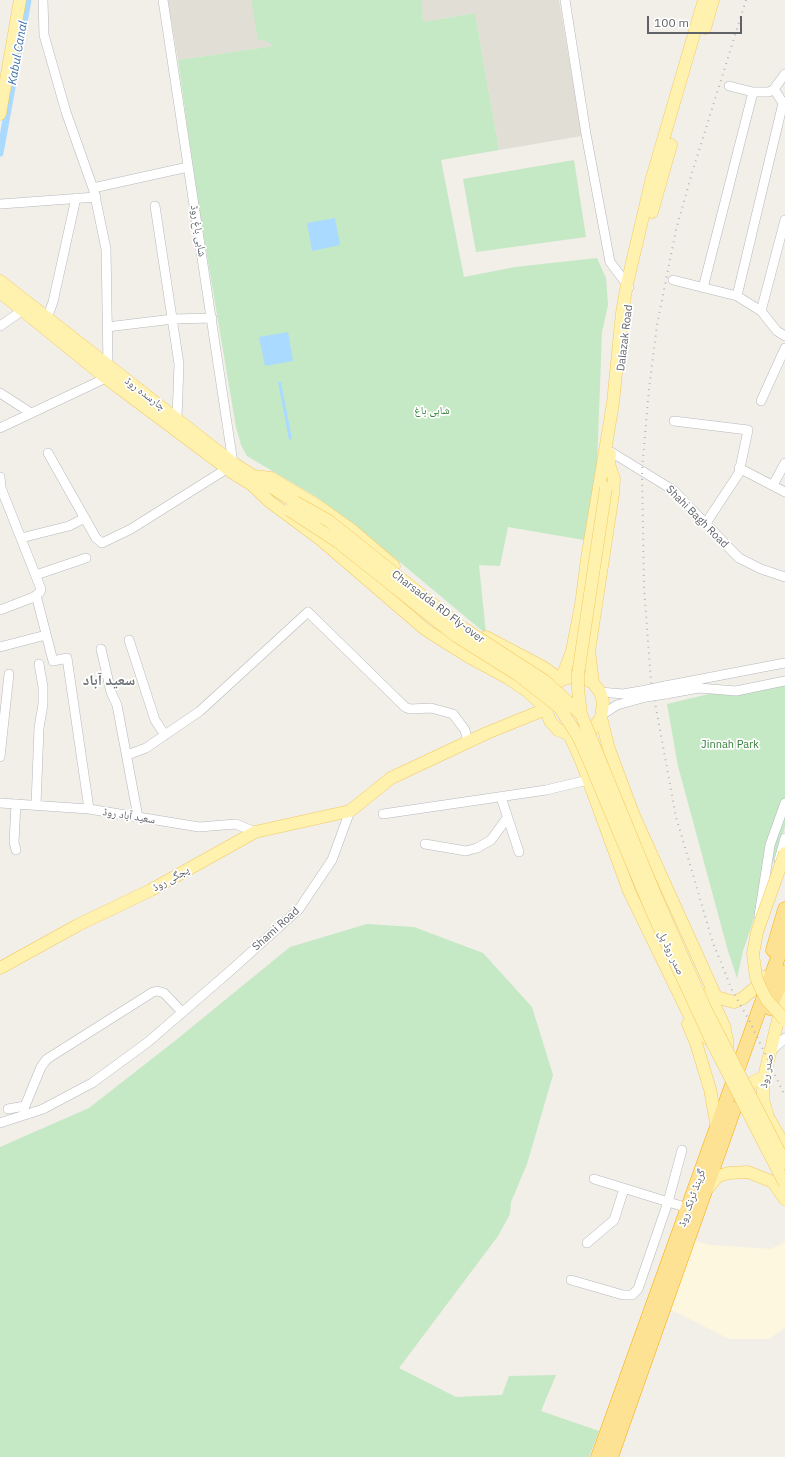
<!DOCTYPE html>
<html>
<head>
<meta charset="utf-8">
<style>
	body { margin:0 }
	#map { position:relative; width:785px; height:1457px; overflow:hidden; background:#f1efe8; font-family:"IBM Plex Sans",sans-serif }
	canvas { display:block }
	.scale { position:absolute; left:647px; top:16px; width:95px; height:18px; box-sizing:border-box; border:2px solid #5f6368; border-top:0; padding-left:5px; font-size:12px; line-height:14px; white-space:nowrap; color:#5f6368; -webkit-text-stroke:3px #fff; paint-order:stroke }
</style>
</head>
<body>
<div id="map">
<canvas width="785" height="1457"></canvas>
<div class="scale">100 m</div>
</div>
<script>
const ctx = document.querySelector('canvas').getContext('2d');
ctx.lineJoin = 'round';
function paint(path, color) { ctx.fillStyle = color; ctx.fill(path, 'evenodd'); }
const poly = rows => new Path2D(rows.map(r => 'M' + r).join(''));
function trace(path, color, width, dash) { ctx.strokeStyle = color; ctx.lineWidth = width; ctx.lineCap = dash ? 'butt' : 'round'; ctx.setLineDash(dash || []); ctx.stroke(path); }
function write(font, color, halo, rows, align = 'center') {
  ctx.font = font + ' "IBM Plex Sans","Noto Naskh Arabic",sans-serif'; ctx.lineWidth = 3.5; ctx.setLineDash([]); ctx.textBaseline = 'middle'; ctx.strokeStyle = halo; ctx.fillStyle = color; for (const [text, x, y, turn = 0] of rows) {
    ctx.save(); ctx.translate(x, y); ctx.rotate((+turn || 0) * Math.PI / 180); ctx.textAlign = isNaN(turn) ? turn : align; if (halo) ctx.strokeText(text, 0, 0); ctx.fillText(text, 0, 0); ctx.restore();
  }
}
paint(poly([
	[688,1239,710,1245,771,1249,785,1242,785,1328,769,1339,729,1339,664,1306]
]), '#fef7e0');
paint(poly([
	[168,0,251,0,264,39,275,46,178,60],
	[422,0,559,0,582,136,499,150,475,13,423,22]
]), '#e1ded6');
paint(poly([
	[251,0,422,0,423,22,475,13,499,150,441,160,464,277,515,267,597,258,606,278,608,305,602,332,597,466,584,540,508,527,500,566,479,565,486,634,365,533,318,498,247,456,241,445,236,427,198,202,178,60,274,46,264,40,258,40],
	[574,160,586,237,476,252,463,179],
	[785,676,785,827,743,951,737,978,728,951,678,766,667,704],
	[367,924,414,927,483,953,532,1007,553,1075,527,1164,511,1202,510,1214,498,1236,399,1368,456,1397,502,1395,509,1376,556,1375,541,1411,599,1431,589,1457,0,1457,0,1147,89,1108,176,1040,290,947]
]), '#c5e8c5');
paint(poly([
	[335,218,340,245,312,251,307,223],
	[288,332,293,361,265,366,259,337],
	[278,382,281,382,292,439,289,440]
]), '#aadaff');
trace(poly([
	[0,153,28,0]
]), '#aadaff', 7);
const minor = poly([
	[43,0,44,35,66,112,94,191,106,249,108,366],
	[163,0,233,463],
	[565,0,586,134,610,262,629,287],
	[729,86,753,92,769,92,774,89,785,74],
	[93,188,188,167],
	[1,204,96,197],
	[155,206,179,364,177,418],
	[673,280,737,296,761,311,777,331,785,336],
	[703,288,753,92],
	[737,296,783,103,774,89],
	[761,311,785,220],
	[47,318,53,302,76,198],
	[0,326,23,310],
	[107,327,173,319,212,318],
	[0,393,31,413],
	[761,401,785,348],
	[674,421,748,430,739,473,706,523],
	[0,428,106,378],
	[611,452,673,490,739,558,761,569,785,577],
	[48,453,96,538,102,543,131,529,228,468],
	[739,468,785,492],
	[0,477,1,488,41,589,40,592,34,597,0,610],
	[773,485,785,463],
	[21,538,69,526,85,518],
	[36,575,86,558],
	[36,595,53,661,67,658,89,809],
	[129,640,155,720,165,735],
	[0,647,46,635],
	[101,649,111,692,117,705,138,817],
	[665,686,785,663],
	[600,692,623,694,646,690],
	[666,694,699,688,736,691,785,681],
	[603,714,617,705,646,697],
	[127,755,146,748,200,711,308,612,405,707,410,709,431,708,453,714,465,730,468,742],
	[0,757,9,674],
	[501,797,519,852],
	[0,803,89,809,199,827,236,824,255,832],
	[16,804,14,842,16,850],
	[36,805,39,728,43,704,43,687,39,664],
	[383,814,546,790,588,780],
	[425,844,466,851,477,848,491,840,507,818],
	[779,860,785,838],
	[759,916,770,845,785,803],
	[770,1052,785,1038],
	[8,1109,25,1106,41,1067,47,1059,153,992,157,991,164,993,182,1012],
	[0,1123,43,1109,92,1083,148,1042,229,972,299,909,332,860,350,811],
	[594,1179,688,1208],
	[587,1243,614,1220,624,1189],
	[571,1280,623,1295,632,1295,638,1289,668,1202,682,1150]
]);
const major = poly([
	[705,28,713,0],
	[0,114,20,0],
	[652,212,671,145],
	[0,281,233,463,295,502],
	[0,292,106,378,233,473,257,488],
	[254,476,271,478,318,506,353,531,394,566],
	[251,484,270,502,320,539,426,630,469,657,508,678,527,691,545,707],
	[486,637,543,667,561,680,572,651,581,605,587,559,613,403,622,313,627,284,652,178,704,0],
	[593,683,589,651,613,494,614,479,609,464,610,454],
	[557,684,561,680,572,677,583,678,593,683,600,692,603,702,601,718,593,728,581,734,569,734],
	[546,702,546,709,550,721,558,730,569,734,581,760,629,891,681,998,696,1029,712,1042],
	[601,718,609,749,634,816,716,997,734,1002,743,998,756,987,764,977],
	[0,968,78,925,151,890,255,832,350,811,391,778,487,733,546,709],
	[785,992,764,1077,763,1090,763,1100,768,1117,785,1147],
	[709,993,724,1026,727,1040,727,1050],
	[688,1024,696,1043,710,1089,717,1128],
	[741,1088,764,1077],
	[706,1190,718,1176,729,1173,748,1172,773,1182,785,1199]
]);
const highway = poly([
	[773,950,785,909],
	[770,1008,785,972],
	[598,1457,785,938],
	[611,1457,734,1109]
]);
trace(minor, '#b5b8bc', 10);
trace(major, '#f2c960', 13);
trace(highway, '#f9ab00', 15);
trace(minor, '#fff', 9);
trace(major, '#fff2af', 12);
trace(highway, '#fde293', 14);
trace(poly([
	[746,0,692,173,676,230,657,325,649,389,642,470,644,587,651,681,676,817,713,943,732,990,750,1022,785,1096]
]), '#b6b7b8', 2, [1, 5]);
const minorBridge = poly([
	[646,690,665,686],
	[646,697,666,694]
]);
const majorBridge = poly([
	[606,488,578,674,578,689,581,714,657,899,705,1008,785,1163],
	[295,502,329,521,460,626,545,681,581,714],
	[289,510,338,542,456,636,518,675,560,708,579,738,587,756,653,914,712,1042,785,1184],
	[785,853,757,932,753,954,756,977,761,989,767,1000,785,1020]
]);
trace(minorBridge, '#b5b8bc', 10, []);
trace(majorBridge, '#f2c960', 13, []);
trace(minorBridge, '#fff', 9);
trace(majorBridge, '#fff2af', 12);
write('11px', '#5f6368', '#fff', [
	["شاہی باغ روڈ",198,231,81],
	["Dalazak Road",625,338,-83],
	["چارسدہ روڈ",145,394,37],
	["Shahi Bagh Road",697,517,45],
	["Charsadda RD Fly-over",438,607,37],
	["سعید آباد روڈ",129,816,9],
	["پجگی روڈ",171,879,-29],
	["Shami Road",276,929,-42],
	["صدر روڈ پل",671,953,65],
	["صدر روڈ",767,1071,-79],
	["گرینڈ ٹرنک روڈ",692,1198,-70]
]);
write('11px', '#348238', '#fff', [
	["شاہی باغ",432,411],
	["Jinnah Park",730,745]
]);
write('italic 12px', '#4174aa', '#fff', [
	["Kabul Canal",18,53,-80]
]);
write('bold 15px', '#70757a', '#fff', [
	["سعید آباد",109,681]
]);
</script>
</body>
</html>
